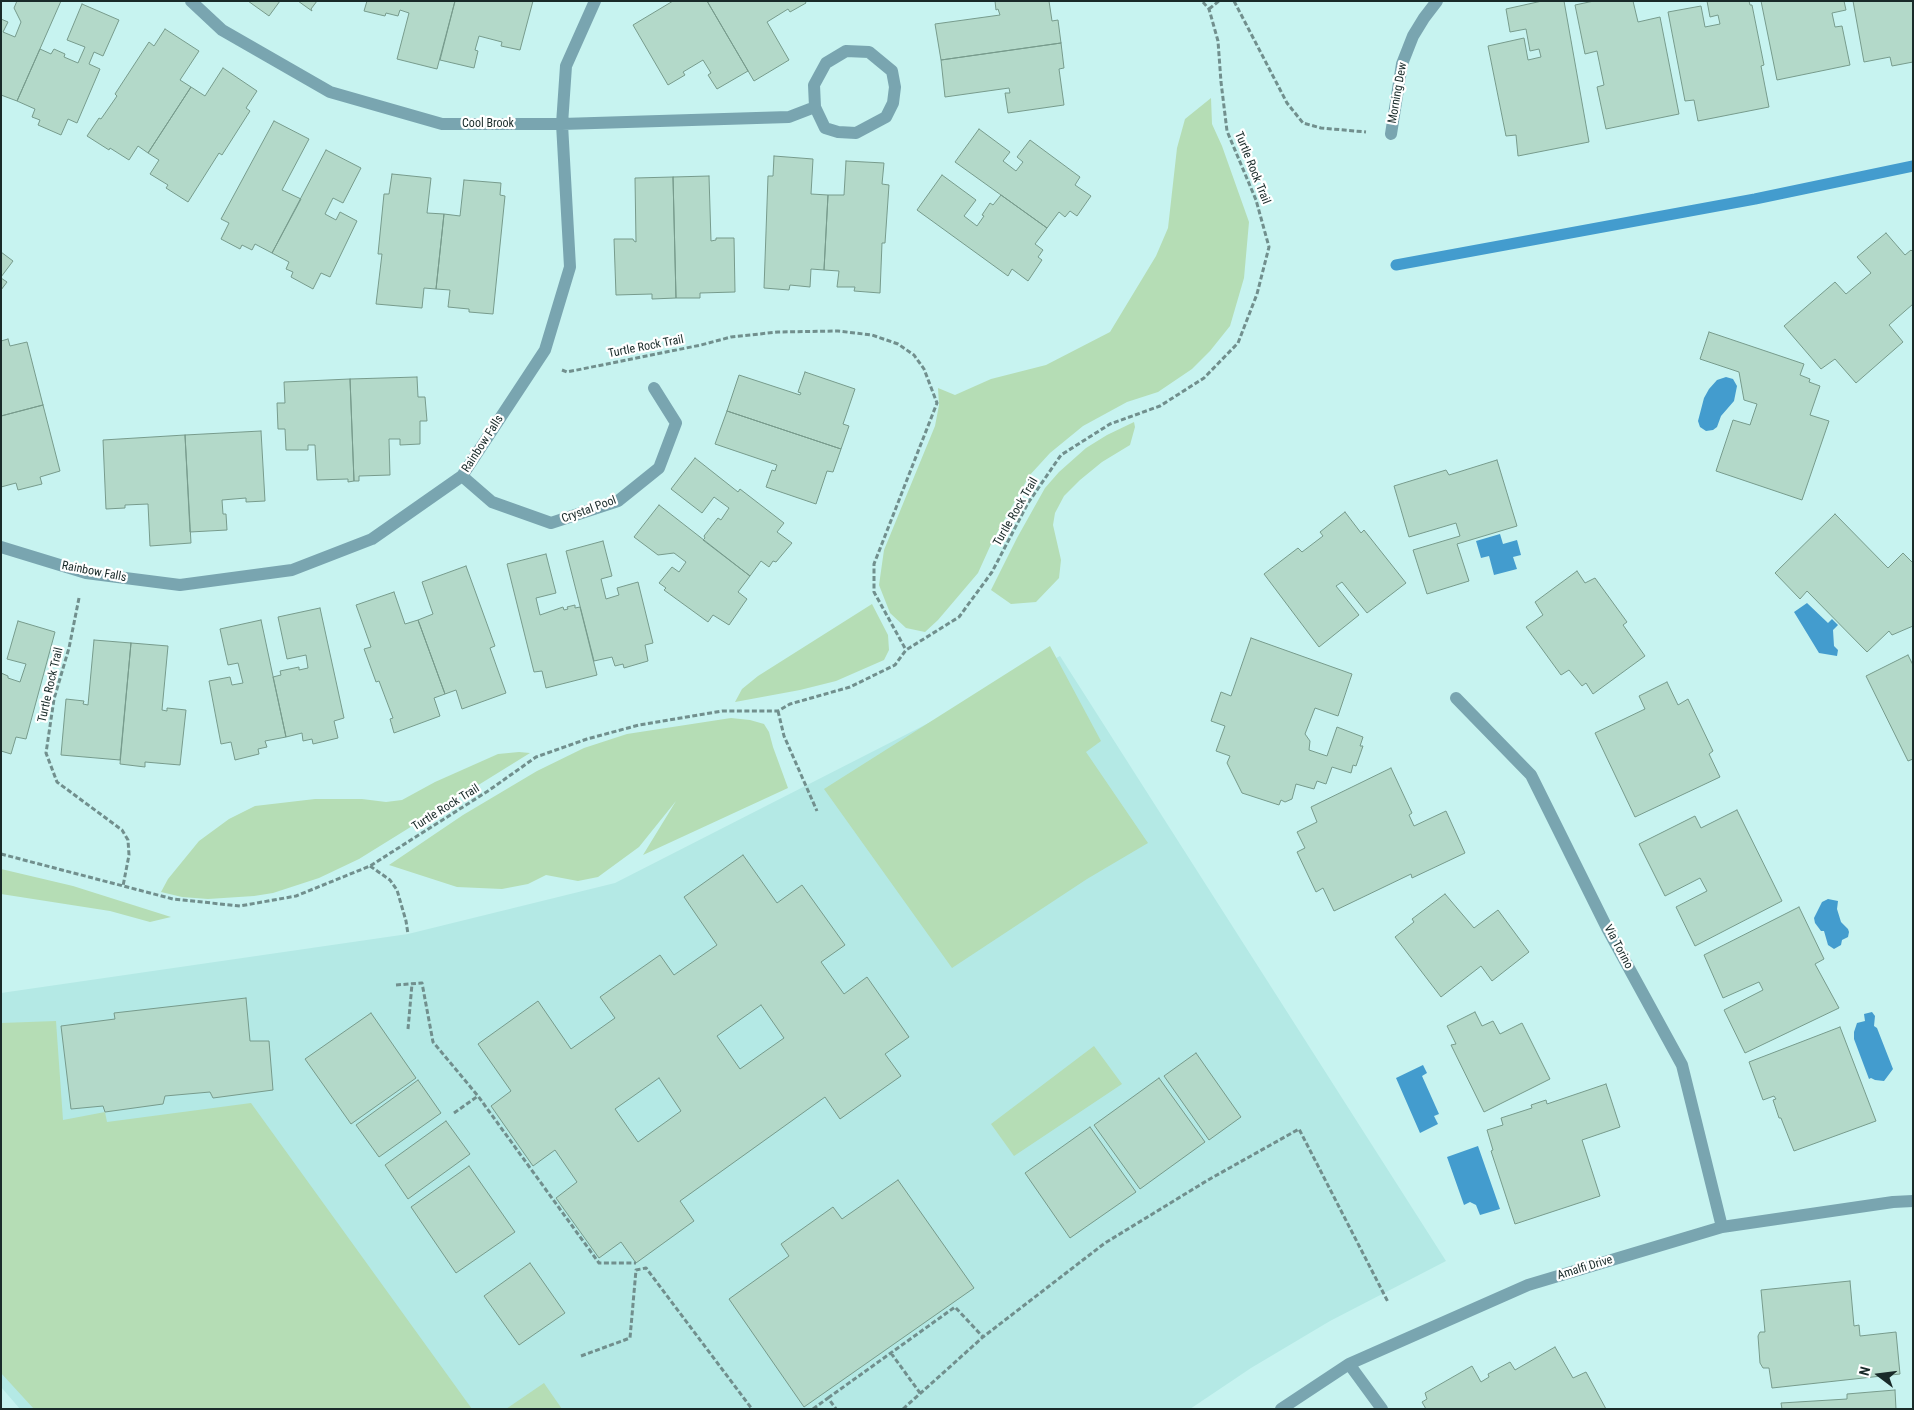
<!DOCTYPE html>
<html>
<head>
<meta charset="utf-8">
<style>
	body { margin:0 }
	#map { position:relative; width:1914px; height:1410px; overflow:hidden; background:#c7f3f0; font-family:"Roboto Condensed",sans-serif }
	canvas { display:block }
	.frame { position:absolute; inset:0; border:2px solid #192a29; pointer-events:none }
	.north { position:absolute; left:1854px; top:1350px; width:50px; height:50px; -webkit-text-stroke:4px #fff; paint-order:stroke; rotate:285deg; font-size:14px; font-weight:700; line-height:20px; text-align:center; color:#192a29 }
	.north::after { content:''; display:block; margin:auto; width:18px; height:22px; background:#192a29; clip-path:polygon(50% 0,100% 100%,50% 72%,0 100%) }
</style>
</head>
<body>
<div id="map">
<canvas width="1914" height="1410"></canvas>
<div class="frame"></div>
<div class="north">N</div>
</div>
<script>
const ctx = document.querySelector('canvas').getContext('2d');
ctx.lineJoin = 'round';
function paint(path, color) { ctx.fillStyle = color; ctx.fill(path, 'evenodd'); }
const poly = rows => new Path2D(rows.map(r => 'M' + r).join(''));
function trace(path, color, width, dash) { ctx.strokeStyle = color; ctx.lineWidth = width; ctx.lineCap = dash ? 'butt' : 'round'; ctx.setLineDash(dash || []); ctx.stroke(path); }
function write(font, color, halo, rows, align = 'center') {
  ctx.font = font + ' "Roboto Condensed",sans-serif'; ctx.lineWidth = 4.5; ctx.setLineDash([]); ctx.textBaseline = 'middle'; ctx.strokeStyle = halo; ctx.fillStyle = color; for (const [text, x, y, turn = 0] of rows) {
    ctx.save(); ctx.translate(x, y); ctx.rotate((+turn || 0) * Math.PI / 180); ctx.textAlign = isNaN(turn) ? turn : align; if (halo) ctx.strokeText(text, 0, 0); ctx.fillText(text, 0, 0); ctx.restore();
  }
}
paint(poly([
	[1060,656,1446,1261,1330,1321,1251,1368,1190,1409,20,1409,1,1387,1,993,408,934,615,883]
]), '#b4e9e5');
paint(poly([
	[1211,98,1212,124,1222,146,1249,222,1244,278,1230,326,1210,351,1192,369,1158,392,1127,402,1083,426,1050,453,1029,476,992,542,978,573,938,620,925,632,906,628,890,613,879,585,884,550,935,426,939,405,938,388,955,395,991,379,1046,365,1110,332,1156,256,1168,228,1177,148,1185,119],
	[1134,422,1135,427,1130,445,1102,462,1080,480,1064,496,1055,513,1053,525,1061,560,1059,578,1036,602,1011,604,991,590,1017,538,1045,488,1059,472,1086,448,1107,435],
	[872,604,888,635,889,650,884,660,836,681,800,690,735,702,742,689,758,676],
	[1050,646,1101,741,1086,752,1148,843,1087,879,952,968,824,789],
	[731,718,750,720,764,724,769,732,773,747,788,788,643,855,676,801,639,847,598,877,578,881,546,875,528,884,502,889,457,887,389,865,463,815,537,771,584,748,627,734],
	[519,752,530,753,359,859,319,878,273,893,254,896,208,899,182,897,161,892,168,879,199,841,229,819,255,806,315,799,362,799,386,802,402,800,435,782,498,754],
	[1,869,73,886,171,917,150,922,110,911,1,894],
	[56,1021,63,1120,105,1112,107,1122,251,1103,472,1409,34,1409,1,1373,1,1023],
	[1094,1046,1122,1084,1014,1156,991,1124],
	[544,1383,562,1409,506,1409]
]), '#b5ddb5');
paint(poly([
	[1726,377,1733,379,1737,386,1734,401,1721,416,1717,427,1713,430,1706,431,1700,427,1698,421,1704,398,1709,389,1717,380],
	[1500,534,1503,544,1517,540,1521,555,1513,557,1517,569,1494,575,1489,556,1481,558,1476,541],
	[1807,603,1828,623,1832,619,1838,625,1833,630,1834,646,1838,650,1837,656,1819,653,1794,612],
	[1828,899,1838,901,1837,909,1841,922,1848,929,1849,932,1848,937,1842,940,1841,945,1834,949,1828,945,1824,931,1821,931,1815,923,1814,918,1822,902],
	[1872,1012,1875,1016,1874,1026,1877,1028,1893,1069,1884,1081,1875,1080,1871,1078,1869,1079,1854,1039,1854,1032,1857,1023,1865,1021,1864,1014],
	[1423,1065,1427,1073,1422,1076,1439,1114,1434,1116,1438,1124,1420,1133,1396,1078],
	[1478,1146,1500,1209,1480,1215,1476,1205,1470,1202,1464,1205,1447,1157]
]), '#439cce');
trace(poly([
	[1396,265,1755,199,1913,166]
]), '#439cce', 11);
const building = poly([
	[17,1,61,1,17,101,1,95,1,19,8,22,3,32,15,37,21,22,14,8,17,1],
	[248,1,280,1,269,16,248,1],
	[298,1,317,1,311,9,312,11,298,1],
	[367,1,455,1,437,69,397,59,409,13,400,10,398,16,386,13,385,16,364,11,367,1],
	[455,1,533,1,520,50,501,46,502,42,479,36,475,50,478,51,474,68,440,60,455,1],
	[673,1,707,1,748,71,717,89,708,75,711,73,703,60,683,72,685,75,668,85,633,25,673,1],
	[707,1,805,1,806,3,790,12,788,9,767,22,789,60,754,81,707,1],
	[995,1,1049,1,1052,21,1058,20,1061,43,941,60,935,24,1000,15,998,9,996,10,995,1],
	[1542,1,1564,1,1589,142,1518,156,1516,135,1506,136,1488,46,1524,38,1528,60,1541,57,1539,49,1530,51,1526,29,1510,32,1506,9,1542,1],
	[1594,1,1633,1,1638,22,1660,17,1679,114,1606,129,1597,87,1604,85,1597,51,1585,54,1575,5,1594,1],
	[1707,1,1749,1,1750,5,1752,5,1764,65,1761,66,1769,107,1698,121,1694,100,1685,101,1668,12,1701,6,1705,27,1720,24,1718,15,1710,17,1707,1],
	[1761,1,1844,1,1846,10,1832,13,1835,27,1842,26,1850,65,1777,80,1761,1],
	[1853,1,1913,1,1913,62,1892,66,1890,57,1864,62,1853,1],
	[82,4,119,20,103,56,94,52,89,64,100,69,77,123,68,119,61,135,38,125,40,120,32,117,35,109,17,101,40,49,51,54,54,49,65,54,64,57,78,63,85,47,67,40,82,4],
	[165,29,199,51,180,80,191,87,148,153,138,146,129,160,110,148,109,150,87,136,99,118,101,119,117,96,115,94,149,42,154,46,165,29],
	[1061,43,1064,68,1059,69,1064,105,1008,113,1005,93,1010,93,1009,88,945,97,941,60,1061,43],
	[223,68,257,91,246,108,250,111,222,155,219,153,188,202,166,188,168,185,150,174,159,160,148,153,191,87,205,96,223,68],
	[274,121,309,139,282,190,301,199,272,253,255,244,252,250,242,245,240,249,221,239,229,223,221,219,274,121],
	[979,129,1010,152,1003,161,1016,171,1023,162,1017,157,1030,140,1080,177,1075,185,1091,196,1077,216,1070,211,1065,217,1059,212,1047,228,955,162,979,129],
	[326,150,361,168,343,203,333,198,325,214,336,220,340,212,357,221,330,277,321,273,313,289,291,277,293,272,286,269,289,262,272,253,326,150],
	[774,156,813,159,811,194,828,195,824,270,811,269,810,287,790,285,789,290,764,288,768,176,773,176,774,156],
	[846,161,884,163,882,184,889,185,885,243,882,243,880,293,854,291,855,287,837,287,839,271,824,270,828,195,844,195,846,161],
	[392,174,431,178,427,213,444,214,436,289,424,288,422,308,376,304,382,254,378,254,384,194,389,194,392,174],
	[942,175,976,200,964,216,977,226,984,216,982,215,990,203,993,205,1001,195,1047,228,1035,244,1043,250,1038,257,1042,260,1028,281,1012,269,1008,276,917,210,942,175],
	[709,176,711,241,716,240,716,238,734,238,735,292,700,293,700,298,676,298,673,177,709,176],
	[673,177,676,298,652,299,652,294,616,295,614,239,633,239,634,241,636,242,635,178,673,177],
	[464,180,501,183,500,195,505,196,493,314,469,312,469,309,448,307,450,290,436,289,444,214,460,216,464,180],
	[1886,233,1905,255,1911,250,1913,252,1913,304,1889,325,1903,342,1856,383,1835,359,1821,369,1784,326,1835,282,1846,294,1871,273,1857,257,1886,233],
	[1,252,13,261,1,277,1,252],
	[1,278,7,282,1,290,1,278],
	[1709,332,1804,364,1800,375,1810,379,1809,382,1820,386,1810,415,1829,421,1802,500,1716,471,1733,420,1750,425,1757,404,1744,400,1739,372,1700,359,1709,332],
	[8,339,10,346,27,342,43,405,1,416,1,341,8,339],
	[805,372,855,389,843,424,849,426,841,449,727,411,739,375,800,395,801,393,798,392,805,372],
	[417,377,418,397,425,397,427,421,420,421,420,444,400,445,400,439,389,439,390,475,359,476,359,481,354,481,350,379,417,377],
	[350,379,354,481,348,482,348,479,317,480,315,445,308,445,308,450,286,450,285,429,278,429,277,403,285,403,284,382,350,379],
	[43,405,60,471,40,477,42,484,18,490,16,483,1,487,1,416,43,405],
	[727,411,841,449,833,472,827,471,816,504,766,487,772,470,775,471,777,465,715,444,727,411],
	[261,431,265,501,246,502,246,498,222,500,223,514,226,514,227,530,190,532,185,435,261,431],
	[185,435,191,543,150,546,148,504,125,505,125,508,106,509,103,440,185,435],
	[695,458,738,492,740,489,784,523,777,532,792,543,776,562,773,561,769,567,761,561,750,576,703,540,705,538,704,536,718,518,721,520,729,508,714,497,702,513,671,489,695,458],
	[1497,460,1517,526,1457,544,1469,581,1427,594,1413,550,1460,536,1456,523,1409,537,1394,486,1446,470,1449,475,1497,460],
	[659,505,750,576,738,592,747,599,729,625,713,615,708,622,664,590,666,588,659,583,672,567,679,572,686,562,674,553,658,555,634,537,659,505],
	[1345,512,1361,533,1364,530,1406,583,1367,613,1342,582,1336,586,1359,615,1319,647,1264,574,1298,548,1302,552,1323,536,1320,532,1345,512],
	[1835,514,1888,568,1903,553,1913,563,1913,626,1892,635,1889,631,1867,652,1807,591,1800,599,1775,573,1835,514],
	[603,541,612,576,601,579,606,599,619,595,617,588,638,582,653,643,645,645,648,661,624,668,623,664,615,666,612,657,594,661,566,551,603,541],
	[546,554,556,593,536,598,540,615,563,607,564,610,568,609,567,607,575,605,575,608,580,607,597,675,546,688,542,671,534,672,507,564,546,554],
	[466,566,495,646,490,648,506,693,462,709,456,690,445,694,418,620,433,614,422,582,466,566],
	[1577,571,1585,583,1595,578,1627,622,1623,625,1645,656,1593,694,1586,683,1582,686,1569,670,1561,675,1526,627,1543,615,1535,602,1577,571],
	[394,592,405,624,418,620,445,694,434,698,440,716,394,733,390,719,393,718,379,681,376,682,364,649,371,647,356,605,394,592],
	[320,608,344,718,334,721,338,738,313,744,312,739,303,741,302,733,286,737,273,677,281,675,280,671,299,667,299,670,308,668,306,655,287,659,278,617,320,608],
	[261,620,286,737,265,741,267,747,258,749,259,754,235,760,231,742,221,744,209,681,230,677,232,685,243,683,238,663,228,665,220,629,261,620],
	[18,621,55,632,26,739,16,737,11,754,1,751,1,673,8,676,8,678,20,682,26,664,7,659,18,621],
	[1251,638,1352,674,1338,716,1315,708,1305,734,1310,741,1309,750,1327,756,1337,727,1363,737,1360,746,1363,746,1356,766,1353,765,1351,773,1332,767,1326,784,1317,781,1314,789,1296,784,1292,799,1285,802,1281,800,1279,805,1242,793,1227,763,1230,756,1216,751,1225,726,1211,721,1221,692,1231,696,1251,638],
	[94,640,131,643,120,760,61,755,66,699,84,701,83,704,88,705,94,640],
	[131,643,168,646,162,710,167,711,167,708,186,710,180,765,145,762,145,767,120,764,131,643],
	[1908,655,1913,665,1913,759,1908,761,1866,676,1908,655],
	[1667,682,1678,705,1688,699,1713,751,1709,754,1720,777,1635,817,1595,733,1645,709,1639,696,1667,682],
	[1391,768,1412,813,1409,815,1414,826,1446,811,1465,853,1412,878,1411,874,1334,911,1323,888,1316,892,1297,852,1305,848,1297,832,1317,822,1311,807,1391,768],
	[1737,810,1782,901,1695,946,1676,907,1707,891,1700,878,1665,896,1639,844,1695,816,1701,828,1737,810],
	[743,855,777,903,802,885,845,945,821,962,844,994,867,977,909,1037,885,1054,901,1076,840,1119,825,1097,680,1201,694,1221,636,1263,621,1242,599,1258,556,1198,577,1182,555,1150,533,1166,491,1106,511,1091,478,1044,538,1001,571,1049,615,1018,600,997,660,955,674,975,717,945,684,897,743,855],
	[761,1005,784,1038,740,1069,717,1036,761,1005],
	[659,1078,681,1111,638,1142,615,1109,659,1078],
	[1445,894,1474,928,1498,910,1529,952,1492,981,1481,966,1441,997,1395,937,1414,922,1412,919,1445,894],
	[1799,907,1824,959,1815,964,1839,1008,1745,1053,1724,1010,1763,990,1759,982,1723,998,1704,955,1799,907],
	[246,998,250,1041,269,1041,273,1090,213,1098,210,1092,165,1096,163,1104,105,1112,103,1106,71,1109,61,1026,115,1019,114,1013,246,998],
	[1475,1012,1482,1026,1493,1021,1500,1034,1522,1023,1550,1079,1484,1112,1451,1045,1456,1044,1447,1026,1475,1012],
	[371,1013,416,1078,351,1124,305,1059,371,1013],
	[1840,1027,1876,1121,1794,1151,1781,1118,1779,1118,1773,1100,1776,1099,1774,1096,1763,1100,1749,1062,1840,1027],
	[1196,1053,1241,1117,1209,1140,1164,1076,1196,1053],
	[1159,1078,1205,1142,1140,1189,1094,1125,1159,1078],
	[418,1080,441,1113,379,1157,356,1125,418,1080],
	[1606,1084,1620,1127,1582,1140,1600,1196,1515,1224,1491,1151,1493,1150,1487,1130,1503,1125,1501,1118,1532,1108,1531,1105,1546,1100,1547,1104,1606,1084],
	[446,1121,470,1154,408,1199,385,1165,446,1121],
	[1090,1127,1136,1192,1070,1238,1025,1173,1090,1127],
	[469,1166,515,1232,456,1273,411,1207,469,1166],
	[898,1180,974,1288,804,1407,729,1299,789,1256,781,1244,833,1207,842,1219,898,1180],
	[530,1263,565,1313,519,1345,484,1296,530,1263],
	[1850,1281,1854,1326,1859,1325,1860,1336,1896,1332,1900,1374,1772,1388,1769,1368,1763,1368,1760,1363,1758,1336,1760,1332,1765,1332,1761,1290,1850,1281],
	[1555,1347,1573,1378,1586,1372,1606,1409,1426,1409,1422,1402,1427,1399,1425,1393,1472,1366,1481,1382,1489,1377,1488,1374,1510,1362,1515,1370,1555,1347],
	[1895,1390,1896,1409,1782,1409,1781,1403,1847,1399,1847,1394,1895,1390]
]);
paint(building, '#b3d9c9');
trace(building, '#779b8c', 1);
trace(poly([
	[1234,1,1287,103,1303,123,1321,128,1366,132],
	[1209,9,1219,1],
	[562,370,567,372,701,345,731,337,778,332,838,331,872,335,898,344,914,355,924,369,937,403,874,564,874,592,906,650],
	[79,598,69,648,54,699,46,753,57,782,122,830,128,840,129,855,123,886],
	[778,711,784,736,817,811],
	[1,854,173,899,240,906,296,896,370,866,488,791,536,757,587,739,639,725,722,711,778,711,790,704,850,687,895,665,906,650,959,617,992,572,1028,503,1061,455,1110,424,1160,406,1204,378,1238,343,1257,294,1269,247,1256,200,1227,131,1221,82,1218,41,1209,9,1202,1],
	[370,866,390,880,397,890,406,921,408,934],
	[396,985,422,983,433,1042,478,1096,599,1263,636,1263],
	[408,1029,412,984],
	[454,1113,478,1096],
	[891,1353,920,1393],
	[581,1356,630,1338,636,1270,646,1268,752,1409],
	[828,1398,955,1307,983,1337],
	[813,1409,828,1398,836,1409],
	[903,1409,983,1337,1105,1243,1208,1180,1299,1129,1388,1302]
]), '#718f8d', 3, [5, 2.5]);
trace(poly([
	[191,1,222,30,330,92,442,124,562,124,789,117,815,107],
	[846,51,869,52,892,71,895,87,893,103,886,117,856,133,838,132,825,128,815,107,814,85,826,63,846,51],
	[1391,134,1402,64,1413,36,1424,18,1437,1],
	[462,476,492,502,551,523,618,501,659,468,676,423,654,388],
	[1,547,86,573,180,585,292,570,372,539,462,476,545,350,570,267,562,124,566,66,595,1],
	[1456,698,1531,775,1607,928,1682,1065,1722,1227],
	[1349,1364,1382,1409],
	[1281,1409,1349,1364,1528,1285,1722,1227,1893,1202,1913,1201]
]), '#79a5b0', 12);
write('12px', '#192a29', '#fff', [
	["Morning Dew",1398,93,-80],
	["Cool Brook",488,124],
	["Turtle Rock Trail",1252,168,68],
	["Turtle Rock Trail",646,347,-11],
	["Rainbow Falls",483,444,-57],
	["Crystal Pool",589,510,-20],
	["Turtle Rock Trail",1016,512,-60],
	["Rainbow Falls",94,572,11],
	["Turtle Rock Trail",51,685,-77],
	["Turtle Rock Trail",446,808,-32],
	["Via Torino",1618,947,62],
	["Amalfi Drive",1585,1268,-17]
]);
</script>
</body>
</html>
